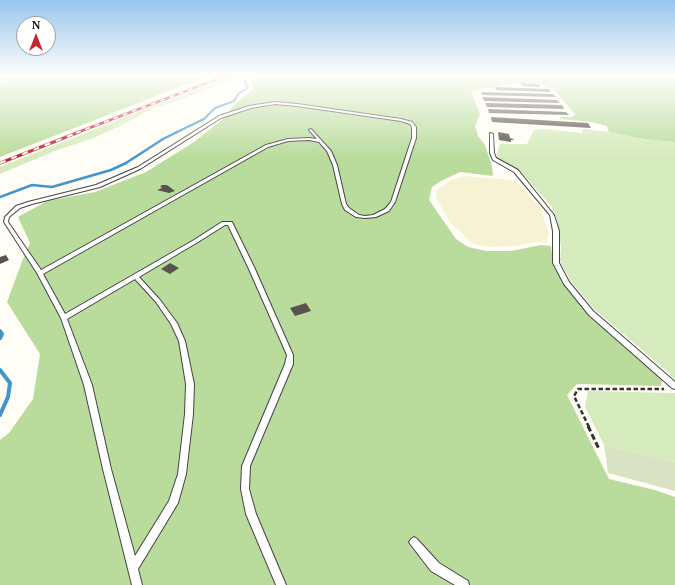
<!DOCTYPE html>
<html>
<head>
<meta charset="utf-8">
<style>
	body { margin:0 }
	#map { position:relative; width:675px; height:585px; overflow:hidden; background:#fffdf5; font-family:"Noto Serif",serif }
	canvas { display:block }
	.north { position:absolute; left:16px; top:16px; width:40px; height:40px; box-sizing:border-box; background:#fff; border:1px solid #a0a0a0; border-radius:50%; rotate:0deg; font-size:11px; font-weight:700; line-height:16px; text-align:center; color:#111 }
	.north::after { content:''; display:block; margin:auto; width:14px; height:18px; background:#c4262e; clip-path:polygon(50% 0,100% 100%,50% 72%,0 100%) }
</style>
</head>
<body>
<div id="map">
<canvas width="675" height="585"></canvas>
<div class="north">N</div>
</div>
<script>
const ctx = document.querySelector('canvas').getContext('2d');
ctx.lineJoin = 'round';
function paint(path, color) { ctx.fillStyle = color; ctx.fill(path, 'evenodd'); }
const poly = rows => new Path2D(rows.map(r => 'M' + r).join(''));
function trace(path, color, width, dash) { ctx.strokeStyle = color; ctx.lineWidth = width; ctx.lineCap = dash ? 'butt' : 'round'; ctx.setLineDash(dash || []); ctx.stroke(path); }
paint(poly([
	[464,176,511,180,519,184,540,207,549,234,546,243,534,242,515,246,491,247,473,244,450,222,436,198,437,190,448,182]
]), '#f6f3d4');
paint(poly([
	[0,75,45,75,0,84],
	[235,75,247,75,177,101,155,107,118,127,91,139,57,150,0,174,0,167,146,109],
	[544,129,582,133,583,129,609,132,644,139,675,142,675,380,668,372,595,310,570,280,560,261,561,247,557,219,552,207,519,170,498,159,497,153,500,144,527,144,534,130],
	[588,391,675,393,675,462,604,445,585,407]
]), '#d5ebbd');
paint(poly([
	[45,75,207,75,209,77,184,85,0,157,0,84],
	[254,75,675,75,675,142,644,139,609,132,607,126,591,122,560,119,560,117,572,117,575,114,555,91,538,83,516,83,471,91,480,114,475,126,478,136,485,145,492,166,493,176,460,172,441,181,432,187,429,200,456,239,468,247,486,251,511,251,541,245,551,246,553,262,572,292,657,372,662,380,661,386,577,384,567,395,609,479,655,490,675,497,675,585,0,585,0,440,9,433,33,399,40,354,7,302,23,259,30,243,18,217,47,201,95,192,146,172,194,142,227,116,232,107,253,89,252,76]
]), '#b9dc9c');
paint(poly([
	[604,445,675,462,675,491,608,473]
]), '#d9e3c4');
trace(poly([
	[175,133,204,119,215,108,234,101,239,93,248,88,245,82,245,75]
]), '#3f96cf', 2);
trace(poly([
	[0,197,32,185,52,187,111,170,126,163,163,139,177,132]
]), '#3f96cf', 2.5);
trace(poly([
	[0,331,2,334,0,338],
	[0,370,10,383,8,397,0,415]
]), '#3f96cf', 4);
paint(poly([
	[520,83,539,84,540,87,522,86],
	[495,87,549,89,551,92,496,90],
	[481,92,553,94,556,97,482,95],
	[482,97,557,100,560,103,484,101],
	[485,103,562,105,564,109,487,107],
	[488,109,566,112,569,115,489,113],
	[491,117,588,123,591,128,492,122],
	[498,132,509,134,510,138,513,139,514,140,511,140,511,142,499,140],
	[163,185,167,185,175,191,169,193,157,190,162,188,160,186],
	[6,255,9,260,0,264,0,257],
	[170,263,179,268,170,274,161,269],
	[306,303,311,311,295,316,290,308]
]), '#5a524d');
const service = poly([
	[275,102,297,104,401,119,412,122,416,127,416,138,395,202,389,211,376,217,365,218,356,217,345,210,342,204,333,165,327,151,319,142,309,140,288,141,268,147,43,274,65,314,194,240,222,222,232,222,254,267,293,355,293,364,250,466,249,489,256,514,286,585,276,585,246,514,241,489,242,466,285,364,287,355,248,267,228,225,225,225,198,242,139,277,160,300,177,323,185,341,194,384,193,414,186,474,178,503,138,569,142,585,132,585,103,469,84,385,61,318,37,273,4,222,5,217,16,206,28,202,96,185,138,167,219,116,249,106,275,102],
	[275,104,297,106,401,121,410,124,412,127,412,138,391,202,385,209,373,215,365,216,359,215,349,208,346,204,337,165,331,151,311,129,309,130,317,139,309,138,288,139,266,145,41,270,8,222,9,217,20,208,32,204,100,187,140,169,221,118,251,108,275,104],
	[135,279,156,302,171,324,179,341,186,384,185,414,178,474,169,501,135,556,111,469,92,385,67,319,135,279],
	[490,133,493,134,494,153,496,158,518,170,554,215,559,231,559,263,569,282,593,311,675,382,675,389,672,388,589,315,564,284,553,263,553,231,550,215,514,172,493,160,490,153,490,133],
	[414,537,417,539,439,563,468,581,469,585,455,585,431,571,411,545,409,542,411,539,414,537]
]);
trace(service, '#444', 2);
trace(poly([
	[589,427,574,396,578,389,664,389]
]), '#333', 2.5, [4.5, 2.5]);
trace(poly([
	[588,426,599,449]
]), '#333', 3, [6, 3]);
paint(service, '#fff');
const railFar1 = poly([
	[76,133,228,75]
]);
const rail = poly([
	[0,163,79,132]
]);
trace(railFar1, '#c4262e', 2.5);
trace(rail, '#c4262e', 3);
trace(railFar1, '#fff', 1.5, [5]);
trace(rail, '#fff', 2, [6]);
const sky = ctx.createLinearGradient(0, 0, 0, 157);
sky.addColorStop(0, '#95c6ee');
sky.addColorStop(0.48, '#fffefa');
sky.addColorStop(1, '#fffefa00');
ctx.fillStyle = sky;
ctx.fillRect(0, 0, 675, 157);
</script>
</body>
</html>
